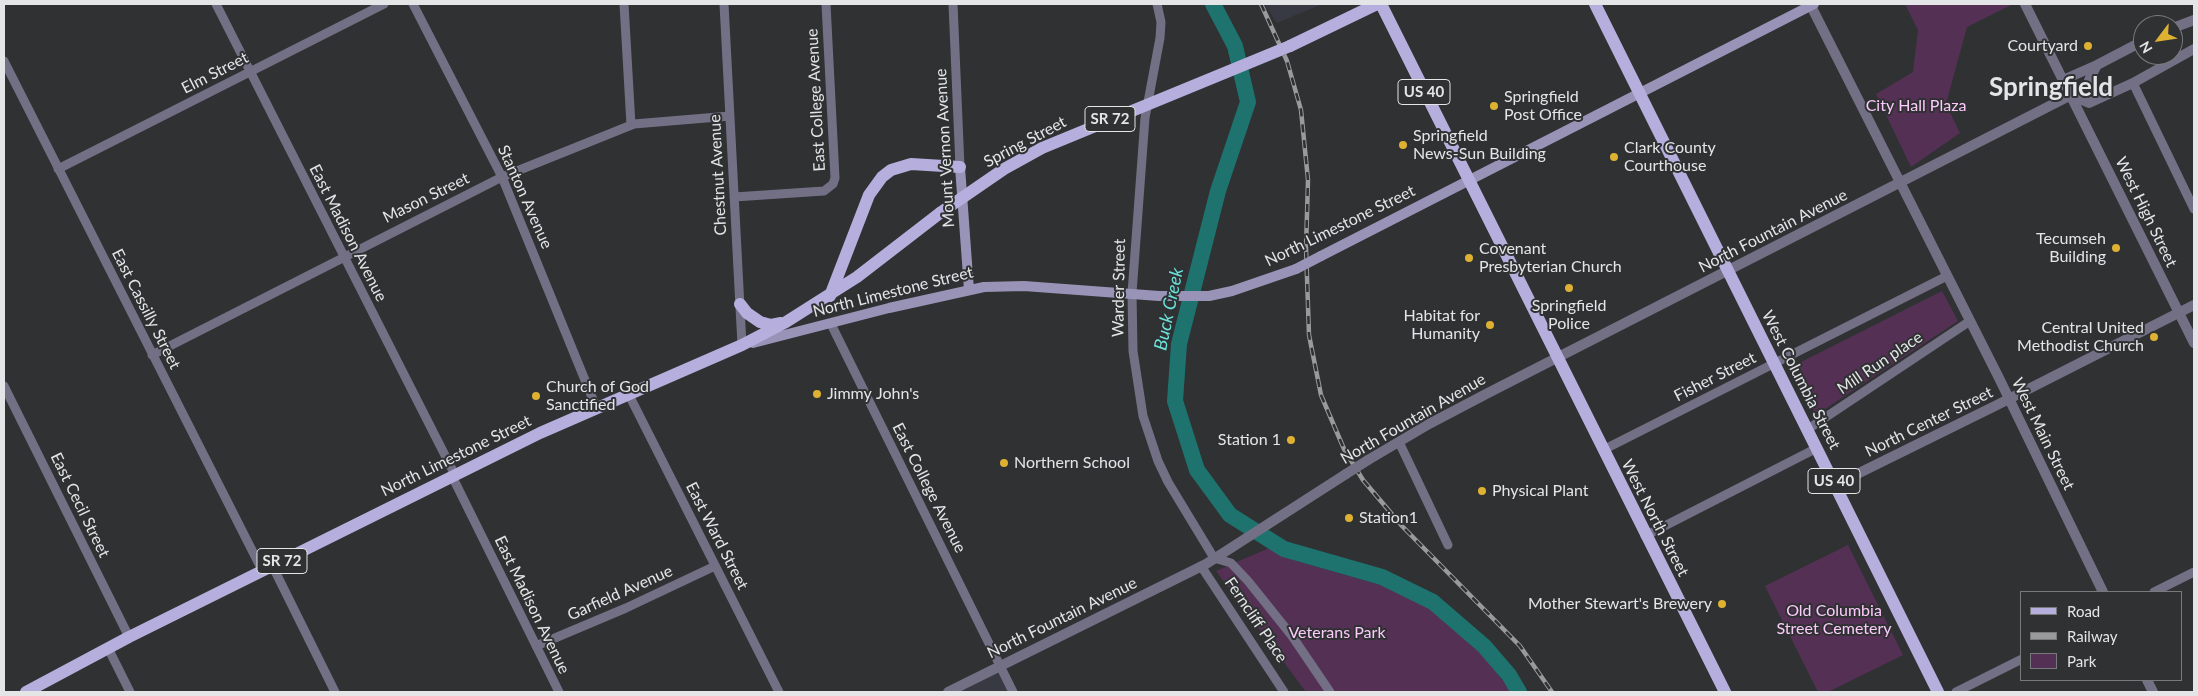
<!DOCTYPE html>
<html>
<head>
<meta charset="utf-8">
<style>
	body { margin:0 }
	#map { position:relative; width:2198px; height:696px; overflow:hidden; background:#2f3133; font-family:Lato,sans-serif }
	canvas { display:block }
	.frame { position:absolute; inset:0; border:5px solid #e4e5e7; pointer-events:none }
	.legend { position:absolute; left:2020px; top:591px; width:162px; height:90px; box-sizing:border-box; background:#2f3133; border:1px solid #77797b; margin:0; padding:6px 9px; list-style:none; font-size:15px; color:#e4e5e7 }
	.legend li { display:flex; align-items:center; gap:10px; height:25px }
	.legend b { width:25px; border:1px solid #77797b }
	.north { position:absolute; left:2133px; top:15px; width:50px; height:50px; box-sizing:border-box; background:#2f3133; border:1px solid #77797b; border-radius:50%; rotate:239deg; font-size:14px; font-weight:700; line-height:20px; text-align:center; color:#e4e5e7 }
	.north::after { content:''; display:block; margin:auto; width:18px; height:22px; background:#deb133; clip-path:polygon(50% 0,100% 100%,50% 72%,0 100%) }
</style>
</head>
<body>
<div id="map">
<canvas width="2198" height="696"></canvas>
<div class="frame"></div>
<ul class="legend">
<li><b style="height:6px;background:#b6aedc"></b>Road</li>
<li><b style="height:6px;background:#999a9c"></b>Railway</li>
<li><b style="height:14px;background:#543154"></b>Park</li>
</ul>
<div class="north">N</div>
</div>
<script>
const ctx = document.querySelector('canvas').getContext('2d');
ctx.lineJoin = 'round';
function paint(path, color) { ctx.fillStyle = color; ctx.fill(path, 'evenodd'); }
const poly = rows => new Path2D(rows.map(r => 'M' + r).join(''));
function trace(path, color, width, dash) { ctx.strokeStyle = color; ctx.lineWidth = width; ctx.lineCap = dash ? 'butt' : 'round'; ctx.setLineDash(dash || []); ctx.stroke(path); }
function write(font, color, halo, rows, align = 'center') {
  ctx.font = font + ' Lato,sans-serif'; ctx.lineWidth = 4; ctx.setLineDash([]); ctx.textBaseline = 'middle'; ctx.strokeStyle = halo; ctx.fillStyle = color; for (const [text, x, y, turn = 0] of rows) {
    ctx.save(); ctx.translate(x, y); ctx.rotate((+turn || 0) * Math.PI / 180); ctx.textAlign = isNaN(turn) ? turn : align; if (halo) ctx.strokeText(text, 0, 0); ctx.fillText(text, 0, 0); ctx.restore();
  }
}
paint(poly([
	[1264,4,1322,4,1277,23],
	[1000,666,1013,692,948,692]
]), '#373a42');
paint(poly([
	[1905,4,2013,4,1967,27,1946,104,1960,133,1911,167,1876,94,1913,72,1918,30],
	[1942,291,1958,321,1816,415,1791,367],
	[1848,545,1903,655,1828,692,1818,692,1765,586],
	[1269,548,1293,560,1380,585,1428,606,1484,656,1511,692,1306,692,1216,571]
]), '#543154');
trace(poly([
	[1213,4,1235,46,1248,102,1218,191,1179,344,1175,401,1197,470,1230,515,1284,549,1382,577,1433,602,1484,646,1509,675,1519,692]
]), '#1e736f', 16);
trace(poly([
	[216,4,455,475],
	[413,4,502,177,596,407],
	[624,4,631,125],
	[724,4,742,345],
	[953,4,960,167],
	[1157,4,1161,22,1160,38,1145,118,1132,293,1133,351,1143,416,1158,461,1168,482,1214,558,1231,563,1248,581,1292,636,1330,692],
	[4,61,262,570],
	[2133,83,2194,209],
	[58,169,384,4],
	[734,197,824,191,833,184,835,178,826,4],
	[831,324,1013,692],
	[152,355,502,177,634,124,730,116],
	[4,386,129,637],
	[628,393,779,692],
	[1808,429,1970,321],
	[1399,442,1448,545],
	[1603,450,1947,276],
	[452,476,559,692],
	[1645,536,1817,448],
	[272,565,335,692],
	[1201,566,1284,692],
	[2154,592,2194,572],
	[536,646,626,608,715,566],
	[108,648,130,692],
	[1956,692,2022,659]
]), '#737086', 9);
trace(poly([
	[1810,4,1999,378,2103,592],
	[2025,4,2194,343],
	[2173,28,2194,20],
	[2097,65,2089,80,2090,87,2102,96],
	[2063,80,2097,65,2143,41],
	[2071,95,2089,103,2133,83,2194,49],
	[1368,460,1429,424,1488,393,2071,95],
	[1835,483,1847,479,1997,405,2194,305],
	[2147,680,2153,692],
	[948,692,1206,564,1346,474]
]), '#737086', 10);
trace(poly([
	[960,167,969,290],
	[1321,256,1814,4],
	[753,343,889,308,984,287,1024,286,1159,296,1209,296,1232,291,1296,269]
]), '#9993b7', 10);
trace(poly([
	[1381,4,1725,692],
	[1595,4,1938,692],
	[1290,46,1377,4],
	[830,296,869,195,882,177,891,170,911,164,960,167],
	[740,304,747,313,760,322,771,325,781,323],
	[26,692,129,637,540,433,742,345,786,322,857,277,940,213]
]), '#b6aedc', 12);
const rail = poly([
	[1261,4,1287,61,1301,110,1308,180,1306,248,1309,335,1321,395,1344,449,1363,480,1402,526,1520,646,1552,692]
]);
trace(rail, '#999a9c', 4.5);
trace(rail, '#2f3133', 2.5, [8]);
trace(poly([
	[1346,474,1368,460]
]), '#737086', 10);
trace(poly([
	[1296,269,1321,256]
]), '#9993b7', 10);
trace(poly([
	[940,213,1004,169,1042,148,1290,46]
]), '#b6aedc', 12);
for (const [x, y, r, color] of [
	[2088,46,5,"#deb133"],
	[1494,106,5,"#deb133"],
	[1403,145,5,"#deb133"],
	[1614,157,5,"#deb133"],
	[2116,248,5,"#deb133"],
	[1469,258,5,"#deb133"],
	[1569,288,5,"#deb133"],
	[1490,325,5,"#deb133"],
	[2154,337,5,"#deb133"],
	[817,394,5,"#deb133"],
	[536,396,5,"#deb133"],
	[1291,440,5,"#deb133"],
	[1004,463,5,"#deb133"],
	[1482,491,5,"#deb133"],
	[1349,518,5,"#deb133"],
	[1722,604,5,"#deb133"]
]) { const dot = new Path2D(); dot.arc(x, y, r, 0, 2 * Math.PI); ctx.fillStyle = color; ctx.fill(dot); trace(dot, '#2f3133', 2); }
for (const [x, y, w] of [
	[1424,92,52],
	[1110,119,50],
	[1834,481,52],
	[282,561,50]
]) { const box = new Path2D(); box.roundRect(x - w / 2, y - 12.5, w, 25, 4); ctx.fillStyle = '#2f3133'; ctx.fill(box); trace(box, '#e4e5e7', 1); }
write('bold 15px', '#e4e5e7', null, [
	["US 40",1424,92],
	["SR 72",1110,119],
	["US 40",1834,481],
	["SR 72",282,561]
]);
write('16px', '#e4e5e7', '#2f3133', [
	["Courtyard",2078,46,"right"],
	["Springfield",1504,97],
	["Post Office",1504,115],
	["Springfield",1413,136],
	["News-Sun Building",1413,154],
	["Clark County",1624,148],
	["Courthouse",1624,166],
	["Tecumseh",2106,239,"right"],
	["Building",2106,257,"right"],
	["Covenant",1479,249],
	["Presbyterian Church",1479,267],
	["Springfield",1569,306,"center"],
	["Police",1569,324,"center"],
	["Habitat for",1480,316,"right"],
	["Humanity",1480,334,"right"],
	["Central United",2144,328,"right"],
	["Methodist Church",2144,346,"right"],
	["Church of God",546,387],
	["Sanctified",546,405],
	["Jimmy John's",827,394],
	["Station 1",1281,440,"right"],
	["Northern School",1014,463],
	["Physical Plant",1492,491],
	["Station1",1359,518],
	["Mother Stewart's Brewery",1712,604,"right"]
], 'left');
write('16px', '#e4e5e7', '#2f3133', [
	["Elm Street",215,73,-27],
	["East College Avenue",816,100,-93],
	["Spring Street",1025,142,-28],
	["Mount Vernon Avenue",945,148,-93],
	["Chestnut Avenue",718,175,-93],
	["Stanton Avenue",525,197,66],
	["Mason Street",426,198,-26],
	["West High Street",2146,212,64],
	["North Limestone Street",1340,226,-26],
	["North Fountain Avenue",1773,231,-27],
	["East Madison Avenue",348,233,63],
	["Warder Street",1119,288,-89],
	["North Limestone Street",893,292,-14],
	["East Cassilly Street",146,309,63],
	["Mill Run place",1880,363,-34],
	["Fisher Street",1715,377,-27],
	["West Columbia Street",1801,380,63],
	["North Fountain Avenue",1413,419,-30],
	["North Center Street",1929,422,-26],
	["West Main Street",2043,434,64],
	["North Limestone Street",456,456,-26],
	["East College Avenue",929,488,63],
	["East Cecil Street",80,505,64],
	["West North Street",1655,518,63],
	["East Ward Street",717,536,63],
	["Garfield Avenue",620,593,-24],
	["East Madison Avenue",532,605,64],
	["North Fountain Avenue",1062,618,-26],
	["Ferncliff Place",1256,620,56]
]);
write('16px', '#fdcafc', '#2f3133', [
	["City Hall Plaza",1916,106],
	["Old Columbia",1834,611],
	["Street Cemetery",1834,629],
	["Veterans Park",1337,633]
]);
write('italic 18px', '#6be2db', '#2f3133', [
	["Buck Creek",1169,309,-78]
]);
write('bold 26px', '#e4e5e7', '#2f3133', [
	["Springfield",2051,88]
]);
</script>
</body>
</html>
